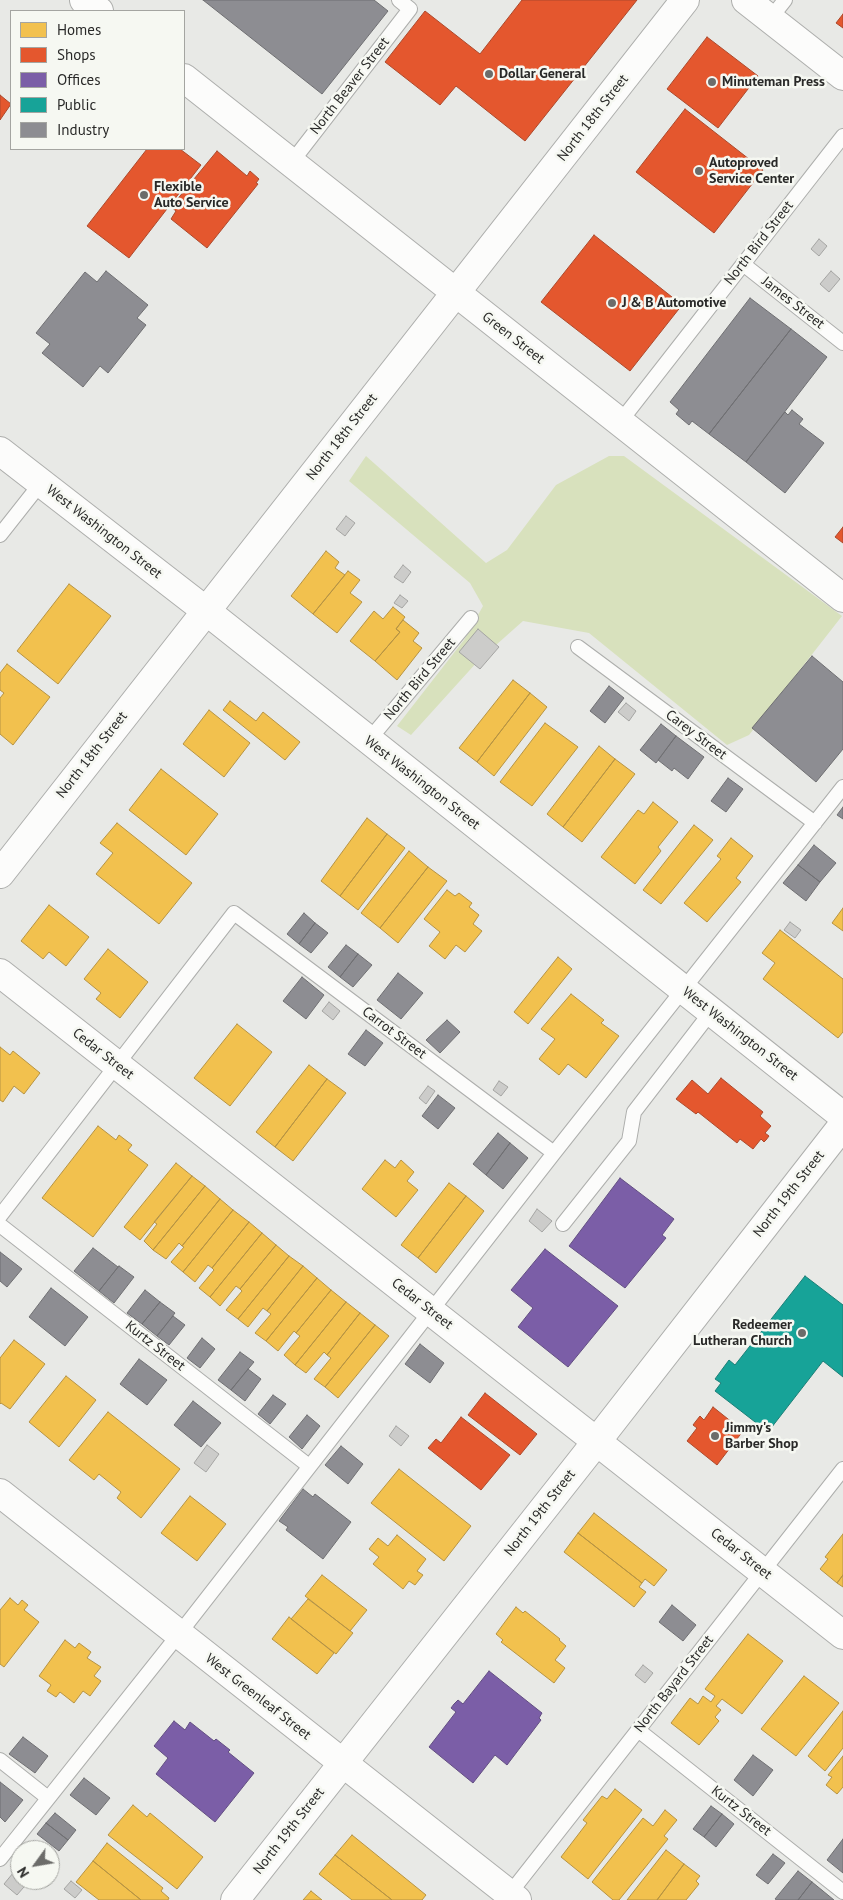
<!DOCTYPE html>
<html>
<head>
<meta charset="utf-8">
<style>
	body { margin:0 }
	#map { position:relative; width:843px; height:1900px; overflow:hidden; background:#e8e9e6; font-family:"PT Sans",sans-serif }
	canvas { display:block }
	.legend { position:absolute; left:10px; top:10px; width:175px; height:140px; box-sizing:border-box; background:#f6f8f2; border:1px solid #a4a5a1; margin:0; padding:6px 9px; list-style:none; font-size:15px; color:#292928 }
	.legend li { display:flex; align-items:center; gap:10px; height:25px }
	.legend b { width:25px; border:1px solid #a4a5a1 }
	.north { position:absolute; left:10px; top:1840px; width:50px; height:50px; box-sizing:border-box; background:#f6f8f2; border:1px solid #a4a5a1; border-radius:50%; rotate:238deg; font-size:14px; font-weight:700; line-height:20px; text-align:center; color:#292928 }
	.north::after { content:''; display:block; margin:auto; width:18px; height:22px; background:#6c6c6a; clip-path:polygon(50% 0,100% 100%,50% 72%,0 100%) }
</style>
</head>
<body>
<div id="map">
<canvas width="843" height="1900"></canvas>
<ul class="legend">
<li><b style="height:14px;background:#f2c14e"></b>Homes</li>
<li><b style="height:14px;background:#e4572e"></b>Shops</li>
<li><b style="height:14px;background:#7b5ea7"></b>Offices</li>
<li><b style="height:14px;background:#17a398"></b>Public</li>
<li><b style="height:14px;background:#8d8d92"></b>Industry</li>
</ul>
<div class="north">N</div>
</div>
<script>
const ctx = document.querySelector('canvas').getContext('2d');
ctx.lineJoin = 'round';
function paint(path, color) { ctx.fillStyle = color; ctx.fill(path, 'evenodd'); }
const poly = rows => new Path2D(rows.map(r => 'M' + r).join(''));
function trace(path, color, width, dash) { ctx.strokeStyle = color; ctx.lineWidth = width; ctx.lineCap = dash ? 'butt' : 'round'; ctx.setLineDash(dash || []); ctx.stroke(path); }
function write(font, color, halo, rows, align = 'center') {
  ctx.font = font + ' "PT Sans",sans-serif'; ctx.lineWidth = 5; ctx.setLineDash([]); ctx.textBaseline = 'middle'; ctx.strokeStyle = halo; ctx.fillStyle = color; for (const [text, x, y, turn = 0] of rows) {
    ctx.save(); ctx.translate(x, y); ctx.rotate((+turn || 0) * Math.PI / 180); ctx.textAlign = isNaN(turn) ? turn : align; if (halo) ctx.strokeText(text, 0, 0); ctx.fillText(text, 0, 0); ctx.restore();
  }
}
paint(poly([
	[366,456,486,563,507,550,556,485,609,456,624,456,842,616,749,735,727,745,589,633,523,621,478,661,411,735,397,726,464,640,483,606,470,583,349,481]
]), '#d8e1bd');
const homes = poly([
	[326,551,339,562,335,568,345,575,313,614,291,596,326,551],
	[348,571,360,580,350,593,362,602,337,633,313,614,348,571],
	[69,584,111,616,58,684,17,651,69,584],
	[393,607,405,617,396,629,400,632,375,661,350,641,374,611,383,619,393,607],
	[403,620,419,633,413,641,422,648,397,680,375,661,400,632,396,629,403,620],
	[7,664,50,697,13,745,0,734,0,698,4,693,0,690,0,673,7,664],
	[513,680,530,693,477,762,459,748,513,680],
	[530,693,547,707,494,776,477,762,530,693],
	[230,701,256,721,263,712,300,742,285,760,223,710,230,701],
	[209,710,250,743,224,777,183,744,209,710],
	[545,723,578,747,532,806,500,782,545,723],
	[599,746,615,759,563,827,547,814,599,746],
	[615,759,635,774,582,842,563,827,615,759],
	[161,769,218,814,186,855,129,810,161,769],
	[653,802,678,822,658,847,661,851,635,884,601,857,638,810,644,814,653,802],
	[367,818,387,834,340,896,321,881,367,818],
	[117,823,192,883,159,924,96,874,113,853,100,843,117,823],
	[694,825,713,840,661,904,643,890,694,825],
	[387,834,405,848,358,910,340,896,387,834],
	[731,838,753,856,736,878,741,882,707,922,684,903,721,859,717,856,731,838],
	[409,851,428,867,380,928,361,913,409,851],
	[428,867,447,881,398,943,380,928,428,867],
	[447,890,455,896,459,893,472,903,469,907,479,915,473,924,482,931,465,952,456,945,445,959,429,946,440,932,424,919,447,890],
	[49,905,89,937,66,966,49,952,43,959,21,941,49,905],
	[843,908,843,931,832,923,843,908],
	[780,930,843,979,843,1032,838,1038,763,979,775,963,762,953,780,930],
	[108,949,148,982,120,1018,96,999,101,993,84,979,108,949],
	[558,957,572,969,528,1024,514,1012,558,957],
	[571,994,604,1020,601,1023,619,1036,586,1078,568,1064,559,1075,539,1059,555,1039,541,1029,571,994],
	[237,1024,272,1052,230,1106,194,1078,237,1024],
	[0,1047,10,1055,13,1051,40,1073,24,1094,14,1086,3,1102,0,1100,0,1047],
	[309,1065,327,1079,275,1147,256,1132,309,1065],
	[327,1079,346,1093,293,1161,275,1147,327,1079],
	[98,1126,116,1140,119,1135,132,1145,128,1150,148,1165,93,1237,42,1198,98,1126],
	[385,1160,395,1168,401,1160,414,1172,407,1181,418,1190,396,1217,362,1189,385,1160],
	[176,1163,192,1176,140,1240,124,1227,176,1163],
	[192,1176,205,1186,153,1250,144,1241,157,1224,154,1222,192,1176],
	[449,1183,466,1196,418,1258,401,1245,449,1183],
	[205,1186,220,1199,182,1246,179,1243,166,1259,153,1250,205,1186],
	[466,1196,484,1211,436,1273,418,1258,466,1196],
	[220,1199,233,1210,183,1272,171,1262,184,1247,182,1246,220,1199],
	[233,1210,249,1222,212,1268,208,1265,195,1282,183,1272,233,1210],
	[249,1222,262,1233,210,1297,199,1288,214,1270,212,1268,249,1222],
	[262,1233,276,1245,240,1289,236,1286,220,1306,210,1297,262,1233],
	[276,1245,289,1256,238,1319,226,1310,242,1291,240,1289,276,1245],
	[289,1256,303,1266,267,1311,263,1308,248,1327,238,1319,289,1256],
	[303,1266,317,1278,266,1341,255,1333,271,1314,267,1311,303,1266],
	[317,1278,331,1290,296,1333,294,1331,278,1351,266,1341,317,1278],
	[331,1290,346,1302,295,1365,284,1355,300,1336,296,1333,331,1290],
	[346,1302,360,1313,327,1355,324,1352,306,1373,295,1365,346,1302],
	[360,1313,375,1325,325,1387,314,1379,331,1358,327,1355,360,1313],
	[375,1325,389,1336,338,1398,325,1387,375,1325],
	[14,1340,45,1364,10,1409,1,1403,0,1404,0,1358,14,1340],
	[66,1376,96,1400,59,1447,29,1422,66,1376],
	[108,1412,180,1469,141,1518,117,1498,121,1492,99,1474,94,1480,69,1460,108,1412],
	[399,1469,471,1526,444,1561,371,1503,399,1469],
	[190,1496,226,1524,197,1561,161,1533,190,1496],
	[594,1513,667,1570,654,1586,645,1579,642,1583,578,1533,594,1513],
	[578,1533,642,1583,639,1587,646,1592,634,1607,564,1552,578,1533],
	[843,1534,843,1575,837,1583,820,1569,828,1559,825,1557,843,1534],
	[397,1535,426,1559,417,1571,423,1575,415,1585,409,1581,403,1589,373,1564,379,1557,369,1549,378,1538,388,1546,397,1535],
	[322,1575,367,1610,350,1631,305,1596,322,1575],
	[843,1575,843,1587,837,1583,843,1575],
	[10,1598,18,1605,22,1600,28,1605,24,1610,39,1622,4,1667,0,1664,0,1610,10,1598],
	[308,1599,353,1633,336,1654,291,1619,308,1599],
	[516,1607,523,1613,525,1611,560,1639,559,1640,566,1646,555,1660,565,1668,554,1683,501,1642,503,1640,496,1634,516,1607],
	[289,1617,334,1653,317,1674,272,1639,289,1617],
	[748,1634,783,1661,742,1714,722,1699,716,1706,721,1710,715,1717,719,1721,699,1745,671,1723,690,1698,698,1704,703,1696,711,1702,715,1696,705,1689,748,1634],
	[65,1640,75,1648,79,1643,91,1652,87,1658,101,1667,94,1676,101,1681,90,1696,83,1691,74,1703,60,1692,56,1697,47,1691,51,1685,39,1676,65,1640],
	[804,1676,839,1703,796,1756,761,1729,804,1676],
	[843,1711,843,1748,825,1771,808,1756,843,1711],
	[843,1756,843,1787,837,1794,826,1785,832,1777,828,1775,843,1756],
	[615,1789,642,1810,588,1879,561,1857,587,1823,583,1820,602,1796,607,1799,615,1789],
	[133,1805,147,1817,150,1813,203,1857,177,1889,108,1835,133,1805],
	[665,1810,677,1820,664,1836,668,1839,619,1900,613,1900,592,1882,643,1818,653,1826,665,1810],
	[352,1835,426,1895,422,1900,392,1900,335,1855,352,1835],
	[107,1843,163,1888,161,1891,169,1898,168,1900,141,1900,93,1861,107,1843],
	[666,1850,684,1864,657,1900,627,1900,666,1850],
	[335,1855,392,1900,352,1900,319,1874,335,1855],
	[93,1861,141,1900,99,1900,76,1882,93,1861],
	[684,1864,700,1876,696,1881,699,1884,686,1900,657,1900,684,1864],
	[311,1891,322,1900,303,1900,311,1891]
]);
paint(homes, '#f2c14e');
trace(homes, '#b69343', 1);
const shops = poly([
	[522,0,637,0,525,141,456,86,440,105,385,62,425,11,480,54,522,0],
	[843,14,843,28,836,23,843,14],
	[707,37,758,76,718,128,667,89,707,37],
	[0,95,11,104,0,120,0,95],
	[685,109,763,170,714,233,636,172,685,109],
	[147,149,180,149,201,165,129,258,87,226,147,149],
	[217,151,247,176,250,171,259,179,256,183,258,184,207,248,171,219,176,211,171,207,217,151],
	[594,235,682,305,630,371,541,302,594,235],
	[843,527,843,543,835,537,843,527],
	[721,1078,763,1112,760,1116,771,1126,765,1133,769,1136,766,1140,764,1142,761,1139,753,1149,740,1139,737,1143,698,1112,696,1114,676,1099,692,1080,708,1094,721,1078],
	[485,1393,537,1434,520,1455,468,1415,485,1393],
	[713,1407,743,1431,717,1465,687,1441,697,1428,693,1425,696,1421,700,1416,704,1420,713,1407],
	[461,1417,510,1455,481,1490,428,1448,436,1439,441,1443,461,1417]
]);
paint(shops, '#e4572e');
trace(shops, '#ac492c', 1);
const offices = poly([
	[620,1178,674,1219,662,1235,666,1238,625,1288,569,1246,620,1178],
	[545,1249,618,1306,568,1367,518,1327,533,1308,511,1290,545,1249],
	[489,1671,542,1713,539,1718,541,1720,507,1765,495,1755,473,1783,429,1747,456,1712,451,1708,454,1704,458,1700,463,1704,489,1671],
	[174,1721,185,1730,190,1722,214,1741,216,1739,230,1750,228,1752,254,1773,215,1822,156,1774,168,1758,154,1746,174,1721]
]);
paint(offices, '#7b5ea7');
trace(offices, '#624e81', 1);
const public = poly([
	[805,1276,843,1305,843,1377,823,1361,768,1432,715,1391,721,1383,715,1379,729,1360,735,1365,805,1276]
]);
paint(public, '#17a398');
trace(public, '#1c7e76', 1);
const industry = poly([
	[203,0,374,0,388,11,322,94,203,0],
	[106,271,148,305,137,318,146,325,108,373,100,366,83,387,42,353,50,344,36,333,85,272,97,282,106,271],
	[750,298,791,329,709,434,692,421,689,425,676,414,679,410,670,402,750,298],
	[791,329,827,357,746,462,709,434,791,329],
	[792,410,803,419,799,424,824,443,785,493,746,462,785,412,788,415,792,410],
	[812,656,843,682,843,749,816,782,752,728,812,656],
	[609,686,624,698,605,723,590,711,609,686],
	[661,724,676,736,656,763,640,750,661,724],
	[676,736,704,757,688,779,674,768,672,771,658,760,676,736],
	[728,778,743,789,726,812,711,801,728,778],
	[843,807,843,819,837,815,843,807],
	[814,845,836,863,820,882,798,865,814,845],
	[798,865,820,882,806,901,783,883,798,865],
	[304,913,315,923,299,944,287,934,304,913],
	[315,923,328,933,311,953,299,944,315,923],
	[346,945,358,954,340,977,328,967,346,945],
	[358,954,372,965,353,987,340,977,358,954],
	[398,973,423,993,401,1019,377,1000,398,973],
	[302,977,324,995,306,1019,283,1001,302,977],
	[447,1020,460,1032,440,1053,426,1040,447,1020],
	[366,1030,383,1043,365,1066,348,1054,366,1030],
	[438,1095,455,1108,438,1129,422,1116,438,1095],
	[498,1133,510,1143,486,1175,473,1164,498,1133],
	[510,1143,528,1158,503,1189,486,1175,510,1143],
	[93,1248,118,1267,99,1291,74,1271,93,1248],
	[0,1252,22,1269,7,1287,0,1281,0,1252],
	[119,1266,134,1277,114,1303,99,1291,119,1266],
	[51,1288,88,1317,65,1346,29,1317,51,1288],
	[145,1290,160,1302,142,1324,127,1313,145,1290],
	[160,1302,175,1313,157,1336,142,1324,160,1302],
	[173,1316,185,1325,169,1345,157,1336,173,1316],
	[202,1338,215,1349,200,1368,187,1358,202,1338],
	[420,1344,444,1363,430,1383,405,1364,420,1344],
	[240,1352,254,1362,231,1390,218,1380,240,1352],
	[139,1359,167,1380,147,1405,120,1384,139,1359],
	[248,1369,261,1379,245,1401,231,1390,248,1369],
	[273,1395,286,1404,270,1424,258,1414,273,1395],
	[193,1401,221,1423,201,1447,174,1425,193,1401],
	[307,1415,320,1426,302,1449,289,1437,307,1415],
	[341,1446,363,1464,348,1484,325,1465,341,1446],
	[303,1489,313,1497,315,1494,351,1522,323,1559,286,1530,288,1527,279,1521,303,1489],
	[672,1605,696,1625,683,1641,659,1622,672,1605],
	[23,1737,48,1756,35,1773,9,1754,23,1737],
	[753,1755,773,1770,753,1796,734,1780,753,1755],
	[84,1778,110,1798,96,1815,70,1795,84,1778],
	[0,1782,23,1800,5,1822,0,1817,0,1782],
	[711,1806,722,1814,704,1837,693,1829,711,1806],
	[55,1813,76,1830,68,1840,46,1823,55,1813],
	[722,1814,734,1824,716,1847,704,1837,722,1814],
	[46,1823,68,1840,59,1851,37,1834,46,1823],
	[843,1839,843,1873,827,1860,843,1839],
	[773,1854,785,1863,768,1884,756,1875,773,1854],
	[798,1871,812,1882,798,1900,777,1900,775,1899,798,1871],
	[812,1882,834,1900,798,1900,812,1882]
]);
paint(industry, '#8d8d92');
trace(industry, '#6f6f72', 1);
const building = poly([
	[819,239,827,246,819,256,811,249,819,239],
	[831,271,840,279,829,292,820,284,831,271],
	[346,516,355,523,345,536,336,529,346,516],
	[403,565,411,572,403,583,394,577,403,565],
	[400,595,408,601,402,608,394,603,400,595],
	[478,629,499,647,480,669,459,652,478,629],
	[626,703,636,711,629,721,618,712,626,703],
	[790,922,801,930,795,938,784,930,790,922],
	[329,1002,340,1011,333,1020,322,1011,329,1002],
	[499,1081,508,1087,501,1096,493,1090,499,1081],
	[428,1086,435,1091,426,1104,419,1098,428,1086],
	[537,1209,552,1221,542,1232,529,1221,537,1209],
	[396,1426,409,1436,401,1446,389,1436,396,1426],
	[207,1445,219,1454,206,1472,194,1463,207,1445],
	[643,1665,653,1673,645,1683,635,1675,643,1665],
	[18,1867,20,1868,20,1880,30,1880,17,1895,4,1884,18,1867],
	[71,1881,82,1890,75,1898,64,1889,71,1881]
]);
paint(building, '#ccccca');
trace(building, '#a4a4a2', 1);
const service = poly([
	[770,19,785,0],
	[291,163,410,9,399,0],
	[743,264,843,343],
	[620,422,843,136],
	[0,535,41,483],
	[578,647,815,823],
	[368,741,471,618],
	[0,1216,234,913,554,1153],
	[563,1224,629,1141,634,1112,711,1012],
	[0,1225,309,1466],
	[638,1730,843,1892],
	[0,1760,48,1798],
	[0,1859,179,1634,554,1153,843,787],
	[507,1897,843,1469]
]);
const minor = poly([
	[84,0,99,11],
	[184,78,843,598],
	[0,451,205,610,843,1116],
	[0,874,685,0],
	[0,973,843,1635],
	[0,1493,517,1900]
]);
const tertiary = poly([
	[235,1900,597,1441,843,1125]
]);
const primary = poly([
	[746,0,843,76]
]);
trace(service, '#adaeac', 16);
trace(minor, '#adaeac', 30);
trace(tertiary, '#adaeac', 30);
trace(primary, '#adaeac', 30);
trace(service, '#fcfcfb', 14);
trace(minor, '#fcfcfb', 28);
trace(tertiary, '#fcfcfb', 28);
trace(primary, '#fcfcfb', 28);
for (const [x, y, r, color] of [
	[489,74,5,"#6c6c6a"],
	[712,82,5,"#6c6c6a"],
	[699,171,5,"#6c6c6a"],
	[144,195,5,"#6c6c6a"],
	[612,303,5,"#6c6c6a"],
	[802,1333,5,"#6c6c6a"],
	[715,1436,5,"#6c6c6a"]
]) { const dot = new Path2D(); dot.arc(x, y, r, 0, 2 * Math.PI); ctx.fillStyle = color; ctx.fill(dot); trace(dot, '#f6f8f2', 2); }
write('bold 14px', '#292928', '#f6f8f2', [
	["Dollar General",499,74],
	["Minuteman Press",722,82],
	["Autoproved",709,163],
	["Service Center",709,179],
	["Flexible",154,187],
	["Auto Service",154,203],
	["J & B Automotive",622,303],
	["Redeemer",792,1325,"right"],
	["Lutheran Church",792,1341,"right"],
	["Jimmy's",725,1428],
	["Barber Shop",725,1444]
], 'left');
write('14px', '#292928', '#f6f8f2', [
	["North Beaver Street",350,86,-52],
	["North 18th Street",593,118,-52],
	["North Bird Street",759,243,-52],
	["James Street",793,303,38],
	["Green Street",513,338,38],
	["North 18th Street",342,437,-52],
	["West Washington Street",104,532,38],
	["North Bird Street",420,679,-50],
	["Carey Street",696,735,37],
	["North 18th Street",92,755,-52],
	["West Washington Street",422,783,38],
	["Carrot Street",394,1033,37],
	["West Washington Street",740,1034,38],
	["Cedar Street",103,1054,38],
	["North 19th Street",789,1194,-52],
	["Cedar Street",422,1304,38],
	["Kurtz Street",155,1346,38],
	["North 19th Street",540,1513,-52],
	["Cedar Street",741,1554,38],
	["North Bayard Street",674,1684,-52],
	["West Greenleaf Street",258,1697,38],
	["Kurtz Street",741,1811,38],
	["North 19th Street",289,1831,-52]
]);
</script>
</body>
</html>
